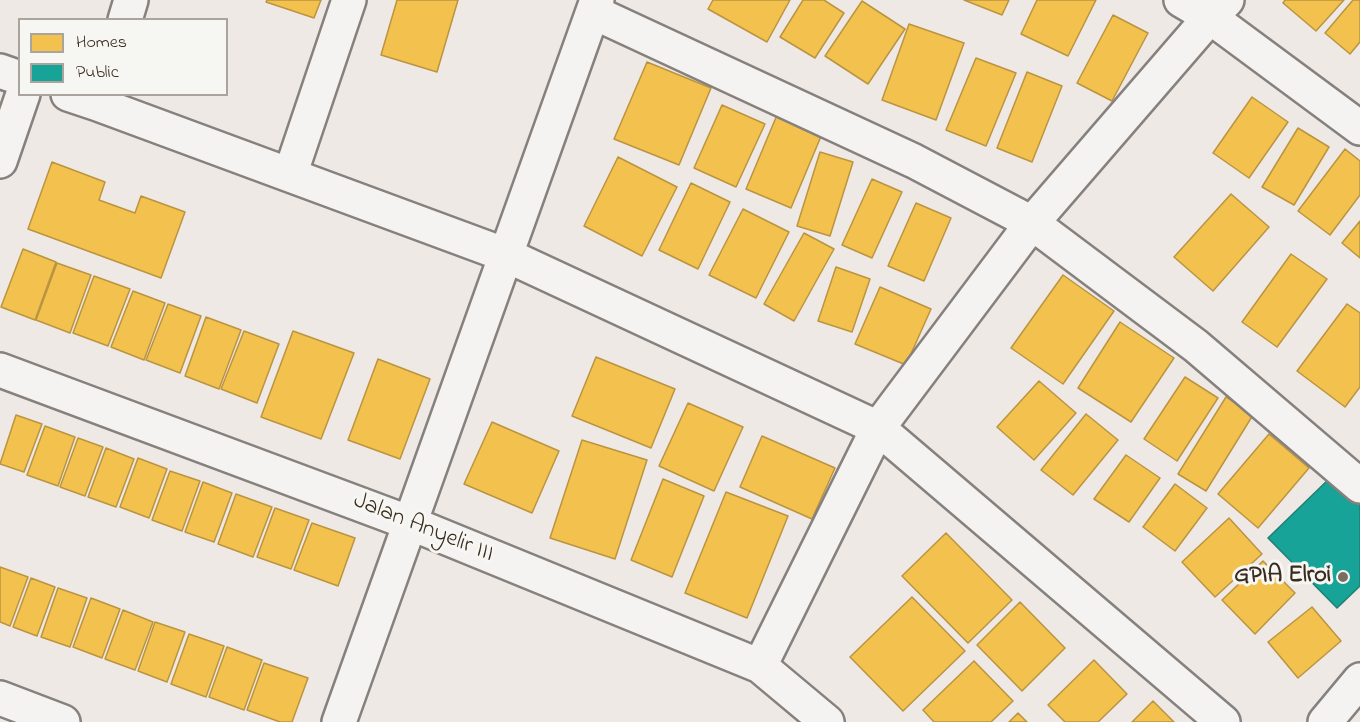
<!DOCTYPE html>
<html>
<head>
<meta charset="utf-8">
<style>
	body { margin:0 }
	#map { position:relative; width:1360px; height:722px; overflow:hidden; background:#efe9e6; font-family:"Indie Flower",sans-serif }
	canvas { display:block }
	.legend { position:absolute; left:18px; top:18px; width:210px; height:78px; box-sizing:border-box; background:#f6f6f2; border:2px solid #aba49d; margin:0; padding:8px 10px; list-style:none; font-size:18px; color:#3b2a1e }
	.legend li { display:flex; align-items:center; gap:12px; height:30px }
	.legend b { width:30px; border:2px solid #aba49d }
</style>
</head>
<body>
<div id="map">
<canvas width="1360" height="722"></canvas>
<ul class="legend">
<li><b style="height:16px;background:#f2c14e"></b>Homes</li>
<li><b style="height:16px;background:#17a398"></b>Public</li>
</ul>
</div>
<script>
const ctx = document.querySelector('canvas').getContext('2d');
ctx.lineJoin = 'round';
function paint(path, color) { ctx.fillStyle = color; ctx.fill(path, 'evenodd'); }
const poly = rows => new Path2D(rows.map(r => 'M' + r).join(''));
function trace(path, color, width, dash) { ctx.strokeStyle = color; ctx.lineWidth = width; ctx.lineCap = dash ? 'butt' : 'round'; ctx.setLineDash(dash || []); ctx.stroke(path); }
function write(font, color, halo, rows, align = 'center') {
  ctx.font = font + ' "Indie Flower",sans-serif'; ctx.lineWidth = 6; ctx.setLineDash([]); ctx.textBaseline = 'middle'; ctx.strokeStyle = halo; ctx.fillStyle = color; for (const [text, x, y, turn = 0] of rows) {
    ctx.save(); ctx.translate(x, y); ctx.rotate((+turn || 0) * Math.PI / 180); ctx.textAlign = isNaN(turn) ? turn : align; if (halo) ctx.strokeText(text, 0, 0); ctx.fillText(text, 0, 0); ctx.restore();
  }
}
const homes = poly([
	[267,0,321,0,314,18,266,2,267,0],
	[397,0,458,0,437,72,381,55,397,0],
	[713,0,790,0,767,42,708,9,713,0],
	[803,0,824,0,844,13,815,58,780,37,803,0],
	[964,0,1009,0,1002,15,964,0],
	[1037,0,1096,0,1068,56,1021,34,1037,0],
	[1285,0,1344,0,1316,31,1283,3,1285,0],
	[1353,0,1360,0,1360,42,1350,54,1325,33,1353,0],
	[862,1,905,29,868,84,825,56,862,1],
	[1113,15,1148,33,1112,101,1077,83,1113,15],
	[909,24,964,43,936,120,882,100,909,24],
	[976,58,1016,73,986,146,946,130,976,58],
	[647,62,711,88,679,165,614,139,647,62],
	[1027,72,1062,86,1032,162,997,148,1027,72],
	[1252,97,1288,122,1249,178,1213,153,1252,97],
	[722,105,765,124,736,187,694,168,722,105],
	[777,115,822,134,791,208,746,189,777,115],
	[1298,128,1329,147,1294,205,1262,187,1298,128],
	[1345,149,1360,161,1360,195,1330,235,1298,211,1345,149],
	[820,152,853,162,830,236,797,226,820,152],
	[618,157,677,187,642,256,584,226,618,157],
	[52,162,105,182,99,200,135,213,141,196,185,212,161,278,28,229,52,162],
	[872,179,902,192,872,258,842,245,872,179],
	[691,183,730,202,698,269,659,250,691,183],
	[1231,194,1269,227,1213,291,1174,257,1231,194],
	[916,203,951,218,924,281,888,266,916,203],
	[743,209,789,232,756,298,709,275,743,209],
	[1360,221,1360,258,1342,243,1360,221],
	[804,233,834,249,794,321,764,304,804,233],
	[23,249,56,262,35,320,1,307,23,249],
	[1291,254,1327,279,1277,347,1242,322,1291,254],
	[57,263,91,275,70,333,36,320,57,263],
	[836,267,870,279,852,332,818,321,836,267],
	[1063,275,1114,311,1063,384,1011,348,1063,275],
	[94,276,130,289,108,346,73,333,94,276],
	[880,287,931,309,906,365,855,344,880,287],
	[133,291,165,303,144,360,111,347,133,291],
	[168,304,201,316,180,373,146,360,168,304],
	[1347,304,1360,313,1360,387,1345,407,1297,371,1347,304],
	[206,317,241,330,219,389,185,376,206,317],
	[1120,322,1174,358,1131,422,1078,388,1120,322],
	[244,331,279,344,257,403,221,389,244,331],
	[293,331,354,353,321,439,261,417,293,331],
	[596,357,675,389,651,448,572,416,596,357],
	[378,359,430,379,400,459,348,440,378,359],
	[1185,377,1218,398,1177,461,1144,439,1185,377],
	[1039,381,1076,413,1034,460,997,427,1039,381],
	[1226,397,1253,415,1206,491,1178,474,1226,397],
	[688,403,743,427,714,491,659,466,688,403],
	[1086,414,1118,440,1073,495,1041,470,1086,414],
	[16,415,42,424,24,472,0,464,16,415],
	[492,422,559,451,532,513,464,484,492,422],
	[45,426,75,437,58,486,27,475,45,426],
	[1269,434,1309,468,1258,528,1218,494,1269,434],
	[762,436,835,468,812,519,740,487,762,436],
	[78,438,103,447,85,496,60,487,78,438],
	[582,440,647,460,615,559,550,538,582,440],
	[106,448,134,459,116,507,88,497,106,448],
	[1126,455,1160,478,1129,522,1094,499,1126,455],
	[138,458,167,469,149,518,120,507,138,458],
	[170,471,200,481,182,531,152,520,170,471],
	[663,479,704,496,672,577,631,560,663,479],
	[203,482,232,493,214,542,185,532,203,482],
	[1175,484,1207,508,1175,551,1143,527,1175,484],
	[726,492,788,516,747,618,685,593,726,492],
	[236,494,272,507,253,557,218,544,236,494],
	[275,508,309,520,291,569,257,557,275,508],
	[1229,518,1262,554,1215,597,1182,562,1229,518],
	[312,523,355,538,338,586,294,570,312,523],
	[946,533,1012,600,968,643,902,576,946,533],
	[1263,561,1295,593,1255,634,1222,600,1263,561],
	[0,567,28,577,10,626,0,622,0,567],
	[31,578,55,587,37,636,13,627,31,578],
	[58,588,87,598,70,647,41,637,58,588],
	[912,597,965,651,903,711,850,657,912,597],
	[91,598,120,609,102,658,73,647,91,598],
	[1020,602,1065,648,1022,691,977,645,1020,602],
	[1312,607,1341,641,1298,678,1268,642,1312,607],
	[123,610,153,622,135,670,105,659,123,610],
	[155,622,185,632,167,682,138,671,155,622],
	[189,634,224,646,206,697,171,684,189,634],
	[227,647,262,660,244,710,209,697,227,647],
	[1094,660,1127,694,1098,722,1065,722,1048,705,1094,660],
	[974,661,1013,701,991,722,934,722,923,710,974,661],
	[264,663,308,678,292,722,280,722,247,710,264,663],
	[1153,701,1174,722,1132,722,1153,701],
	[1018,713,1027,722,1009,722,1018,713]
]);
paint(homes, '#f2c14e');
trace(homes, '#bb9440', 1.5);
const public = poly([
	[1332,476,1360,505,1360,586,1337,608,1268,538,1332,476]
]);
paint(public, '#17a398');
trace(public, '#227f73', 1.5);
const street = poly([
	[1181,0,1210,17,1360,128],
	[593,12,914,161,1032,223,1196,346,1360,486],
	[125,20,131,0],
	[0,71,20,78],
	[68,94,95,103,506,255,878,428,1223,722],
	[0,161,23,94],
	[290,175,349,0],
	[0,370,410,523,760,666,827,722],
	[760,666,878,428,1032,223,1210,17,1227,0],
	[0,698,63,722],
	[339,722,597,0],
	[1325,722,1360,680]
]);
trace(street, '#87817d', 38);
trace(street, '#f4f3f1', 33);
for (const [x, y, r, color] of [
	[1343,577,6,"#7a6d64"]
]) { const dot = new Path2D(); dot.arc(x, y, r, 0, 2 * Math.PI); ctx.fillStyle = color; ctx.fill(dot); trace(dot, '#f6f6f2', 2); }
write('24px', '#3b2a1e', '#f6f6f2', [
	["Jalan Anyelir III",423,529,22]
]);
write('bold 24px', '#3b2a1e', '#f6f6f2', [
	["GPIA Elroi",1331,577]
], 'right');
</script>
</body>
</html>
